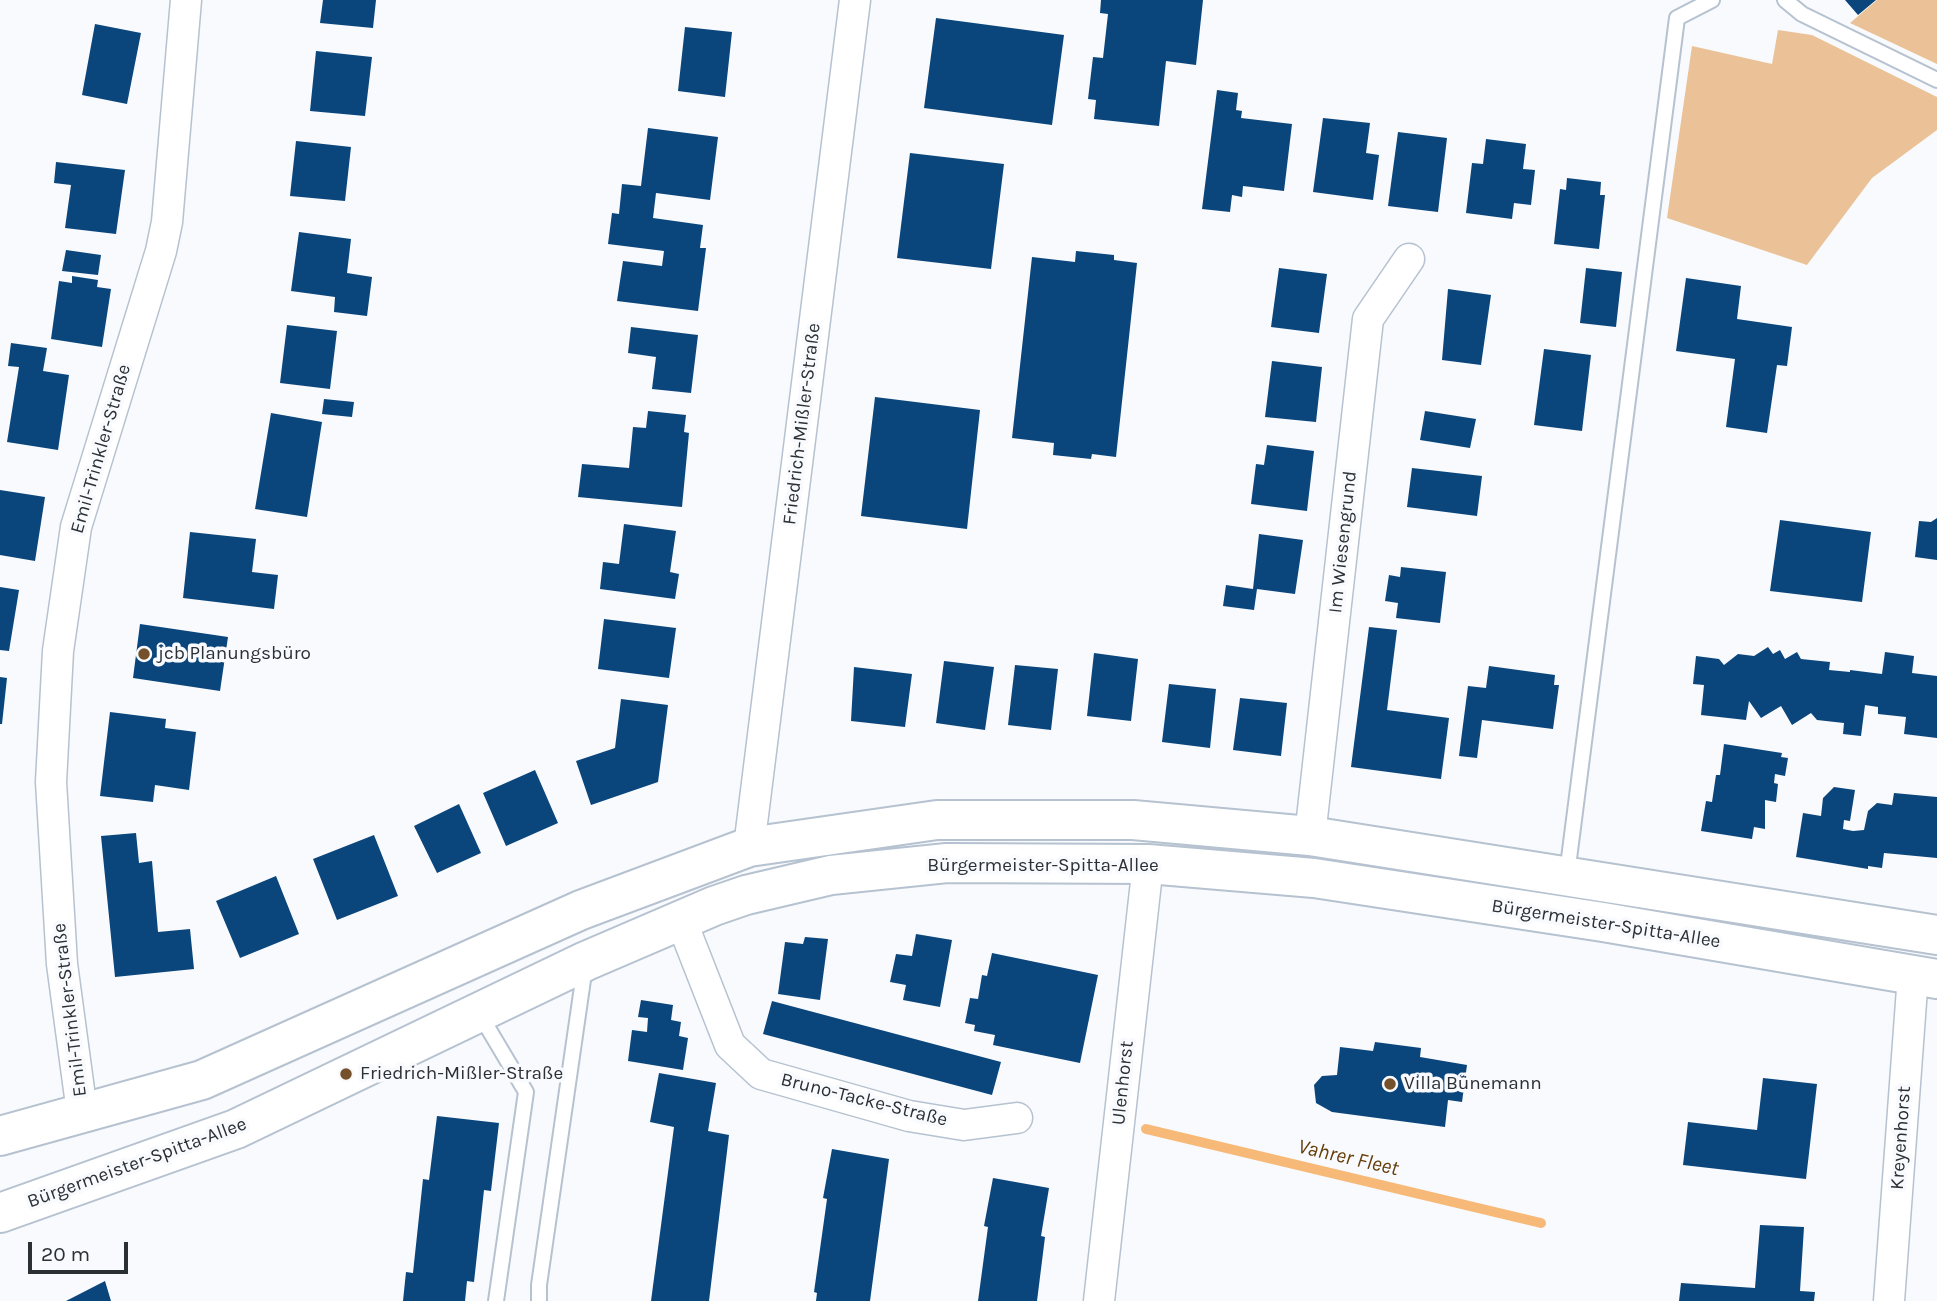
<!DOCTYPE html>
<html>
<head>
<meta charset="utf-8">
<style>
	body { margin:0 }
	#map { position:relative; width:1937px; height:1301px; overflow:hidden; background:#f8fafd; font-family:Karla,sans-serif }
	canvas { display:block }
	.scale { position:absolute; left:28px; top:1242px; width:100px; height:32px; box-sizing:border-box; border:4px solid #2b3035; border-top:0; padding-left:9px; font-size:21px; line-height:24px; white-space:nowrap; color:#2b3035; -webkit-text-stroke:5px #f8fafd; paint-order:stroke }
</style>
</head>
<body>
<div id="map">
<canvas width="1937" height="1301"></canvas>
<div class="scale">20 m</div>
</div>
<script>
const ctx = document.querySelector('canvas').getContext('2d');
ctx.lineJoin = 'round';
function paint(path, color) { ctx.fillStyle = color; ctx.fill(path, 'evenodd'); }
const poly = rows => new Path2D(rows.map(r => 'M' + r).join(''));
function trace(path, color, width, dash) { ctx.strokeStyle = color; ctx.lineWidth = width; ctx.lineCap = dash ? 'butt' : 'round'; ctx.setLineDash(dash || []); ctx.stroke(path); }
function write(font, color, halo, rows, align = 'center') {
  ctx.font = font + ' Karla,sans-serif'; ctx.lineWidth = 7; ctx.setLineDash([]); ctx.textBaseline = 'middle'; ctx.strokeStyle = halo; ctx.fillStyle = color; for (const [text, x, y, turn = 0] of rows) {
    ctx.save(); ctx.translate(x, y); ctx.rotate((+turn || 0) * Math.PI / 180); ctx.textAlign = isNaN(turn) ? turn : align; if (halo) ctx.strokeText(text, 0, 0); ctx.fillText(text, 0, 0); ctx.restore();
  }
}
paint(poly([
	[1877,0,1937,0,1937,64,1850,23],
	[1778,30,1812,35,1937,97,1937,130,1872,178,1807,265,1667,218,1692,46,1772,64]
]), '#ebc297');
trace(poly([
	[1146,1129,1541,1223]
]), '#f6b978', 10);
paint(poly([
	[323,0,376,0,373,28,320,23],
	[1101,0,1203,0,1196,65,1166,61,1159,126,1094,119,1096,100,1088,99,1093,57,1103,58,1108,14,1100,13],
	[1845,0,1876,0,1858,15],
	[936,18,1064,35,1052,125,924,108],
	[95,24,141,33,127,104,82,95],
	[685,27,732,32,725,97,678,91],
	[316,51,372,57,365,116,310,111],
	[1217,90,1238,93,1236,110,1242,111,1241,118,1292,124,1284,191,1243,186,1242,197,1232,195,1230,212,1202,209],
	[1323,118,1370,123,1366,153,1379,155,1373,200,1313,192],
	[648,128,718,137,710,200,656,193,653,218,703,225,700,248,706,248,698,311,617,301,623,261,662,266,664,251,608,244,612,213,619,214,622,184,641,186],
	[1398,132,1447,138,1438,212,1388,206],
	[1486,139,1526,144,1523,169,1535,170,1531,205,1514,203,1512,219,1466,213,1472,163,1483,164],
	[296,141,351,147,345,201,290,196],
	[910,153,1004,164,991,269,897,258],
	[56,162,125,170,116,234,65,228,71,185,54,183],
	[1567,178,1601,182,1600,195,1605,195,1599,249,1554,244,1560,189,1566,190],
	[299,232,351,239,347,273,372,277,367,316,334,312,335,297,291,291],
	[66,250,101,255,98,275,62,271],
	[1076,251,1114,255,1114,260,1137,263,1116,457,1092,454,1091,459,1053,455,1054,443,1012,438,1032,257,1075,262],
	[1279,268,1327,274,1319,333,1271,327],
	[1586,268,1622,272,1616,327,1580,323],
	[72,276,98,280,97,287,111,289,102,347,51,339,59,281,72,283],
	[1686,278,1741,286,1737,319,1792,327,1787,366,1777,365,1767,433,1726,427,1735,359,1676,351],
	[1448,289,1491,295,1481,365,1442,360],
	[287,325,337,331,330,389,280,383],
	[631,327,698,335,691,393,652,389,656,357,628,353],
	[11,343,47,348,43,371,69,375,58,450,7,442,19,367,8,366],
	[1544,349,1591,355,1582,431,1534,425],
	[1272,361,1322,367,1316,422,1265,417],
	[875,397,980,410,967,529,861,516],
	[324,399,354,402,352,417,322,414],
	[648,411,686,415,684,432,689,433,682,507,578,497,582,464,629,468,633,427,646,428],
	[1425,411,1476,419,1470,448,1420,440],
	[271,413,322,422,307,517,255,509],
	[1267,445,1314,451,1307,511,1251,504,1256,464,1264,465],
	[1412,468,1482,476,1477,516,1407,507],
	[0,490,45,497,35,561,0,555],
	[1937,518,1937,560,1915,557,1919,521,1931,522],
	[1780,520,1871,532,1862,602,1770,591],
	[624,524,676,531,670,572,679,574,675,599,600,589,603,562,619,564],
	[190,532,256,539,252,572,278,575,274,609,183,598],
	[1259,534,1303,540,1295,594,1257,589,1254,610,1223,606,1226,585,1253,589],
	[1401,567,1446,572,1440,623,1396,618,1398,603,1385,601,1389,575,1400,577],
	[0,587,19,590,9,651,0,650],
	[604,619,676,628,669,678,598,669],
	[140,624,228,637,220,691,133,678],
	[1369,627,1397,630,1387,710,1449,718,1441,779,1351,767],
	[1768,647,1773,654,1780,650,1785,659,1797,652,1801,659,1830,662,1829,670,1850,672,1850,670,1882,674,1885,652,1914,656,1912,673,1937,676,1937,738,1904,734,1906,717,1878,714,1878,707,1865,705,1861,736,1843,734,1844,723,1817,720,1811,713,1792,725,1781,706,1761,718,1749,701,1746,720,1701,715,1704,685,1693,684,1696,656,1719,659,1724,665,1738,654,1754,656],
	[1094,653,1138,659,1131,721,1087,716],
	[944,661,994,667,985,730,936,723],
	[1015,665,1058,669,1051,730,1008,725],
	[1489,666,1555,675,1554,685,1559,685,1553,729,1482,720,1477,758,1459,756,1468,686,1486,688],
	[854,667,912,674,905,727,851,721],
	[0,677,7,678,2,724,0,724],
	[1169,684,1216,689,1210,748,1162,742],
	[1240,698,1287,703,1281,756,1233,750],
	[621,699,668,705,658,782,591,805,576,761,615,748],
	[110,712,166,719,165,728,196,732,189,790,155,785,153,802,100,796],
	[1724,744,1782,753,1781,757,1788,758,1785,776,1775,774,1774,783,1778,784,1776,802,1765,800,1765,829,1754,827,1752,839,1701,831,1706,801,1712,802,1716,775,1720,775],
	[535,770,558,823,506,846,483,793],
	[1834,787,1855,790,1850,821,1844,820,1843,829,1853,831,1864,830,1868,811,1877,803,1892,805,1894,793,1937,797,1937,858,1884,853,1882,868,1868,866,1868,869,1796,857,1803,813,1821,816,1823,798],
	[459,804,481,853,437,873,414,826],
	[136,833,139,863,152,861,158,932,190,929,194,969,115,977,101,836],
	[374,835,398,896,337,920,313,859],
	[276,876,299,934,240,958,216,901],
	[916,934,952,940,940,1007,903,1000,906,985,890,982,896,954,912,956],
	[805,937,828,939,820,1000,778,994,785,942,803,944],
	[992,953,1098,975,1080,1063,993,1045,995,1035,974,1031,975,1025,965,1023,970,998,978,999,982,975,987,976],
	[641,1000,673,1005,671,1020,681,1022,679,1036,688,1038,683,1070,628,1061,632,1030,647,1032,648,1018,638,1017],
	[772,1001,1001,1062,992,1095,763,1034],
	[1375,1042,1421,1048,1420,1057,1467,1065,1462,1102,1448,1100,1445,1127,1332,1112,1316,1103,1314,1085,1322,1076,1337,1075,1340,1047,1373,1051],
	[659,1073,716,1083,708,1131,729,1135,709,1301,651,1301,674,1127,650,1122],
	[1763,1078,1817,1084,1806,1179,1683,1165,1688,1122,1757,1130],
	[437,1116,499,1123,491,1191,484,1190,474,1282,467,1281,465,1301,403,1301,406,1272,413,1273,423,1179,429,1180],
	[832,1149,889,1159,870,1301,816,1301,817,1293,814,1292,827,1199,823,1198],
	[993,1178,1049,1188,1041,1236,1045,1237,1037,1301,978,1301,988,1227,984,1226],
	[1760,1225,1804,1227,1800,1291,1815,1292,1814,1301,1679,1301,1681,1283,1755,1288],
	[105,1281,111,1301,66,1301]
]), '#0a457c');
const service = poly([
	[1785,0,1802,14,1937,80],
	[1567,874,1677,18,1712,0],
	[479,1013,526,1092,496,1301],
	[539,1301,539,1285,585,966]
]);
const minor = poly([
	[1310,836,1368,319,1409,259],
	[749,847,855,0],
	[681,920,730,1045,761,1074,909,1116,964,1125,1017,1118],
	[82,1112,62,964,51,782,58,651,76,527,161,251,167,222,186,0],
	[1099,1301,1148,864],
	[1889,1301,1913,975]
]);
const secondary = poly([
	[0,1136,202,1080,581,910,749,847,937,820,1133,820,1310,836,1937,935],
	[0,1213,236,1129,586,961,714,906,746,895,831,875,947,863,1148,864,1314,878,1603,922,1937,979]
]);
trace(service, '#b6c2d0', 18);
trace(minor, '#b6c2d0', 33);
trace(secondary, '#b6c2d0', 42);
trace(service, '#fff', 14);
trace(minor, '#fff', 30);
trace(secondary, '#fff', 38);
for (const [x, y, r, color] of [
	[144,654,7,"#75512b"],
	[346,1074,7,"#75512b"],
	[1390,1084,7,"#75512b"]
]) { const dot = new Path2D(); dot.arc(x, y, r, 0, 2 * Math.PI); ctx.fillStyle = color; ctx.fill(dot); trace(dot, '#f8fafd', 2.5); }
write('19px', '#2b3035', '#f8fafd', [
	["Friedrich-Mißler-Straße",802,424,-83],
	["Emil-Trinkler-Straße",101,449,-74],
	["Im Wiesengrund",1343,542,-84],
	["Bürgermeister-Spitta-Allee",1043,866],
	["Bürgermeister-Spitta-Allee",1606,924,9],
	["Emil-Trinkler-Straße",70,1010,-97],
	["Ulenhorst",1123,1083,-84],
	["Bruno-Tacke-Straße",864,1100,14],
	["Kreyenhorst",1901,1138,-86],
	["Bürgermeister-Spitta-Allee",137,1163,-20]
]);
write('19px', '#2b3035', '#f8fafd', [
	["jcb Planungsbüro",158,654],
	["Friedrich-Mißler-Straße",360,1074],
	["Villa Bünemann",1404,1084]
], 'left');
write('italic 21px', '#643d08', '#f8fafd', [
	["Vahrer Fleet",1348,1158,13]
]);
</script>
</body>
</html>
